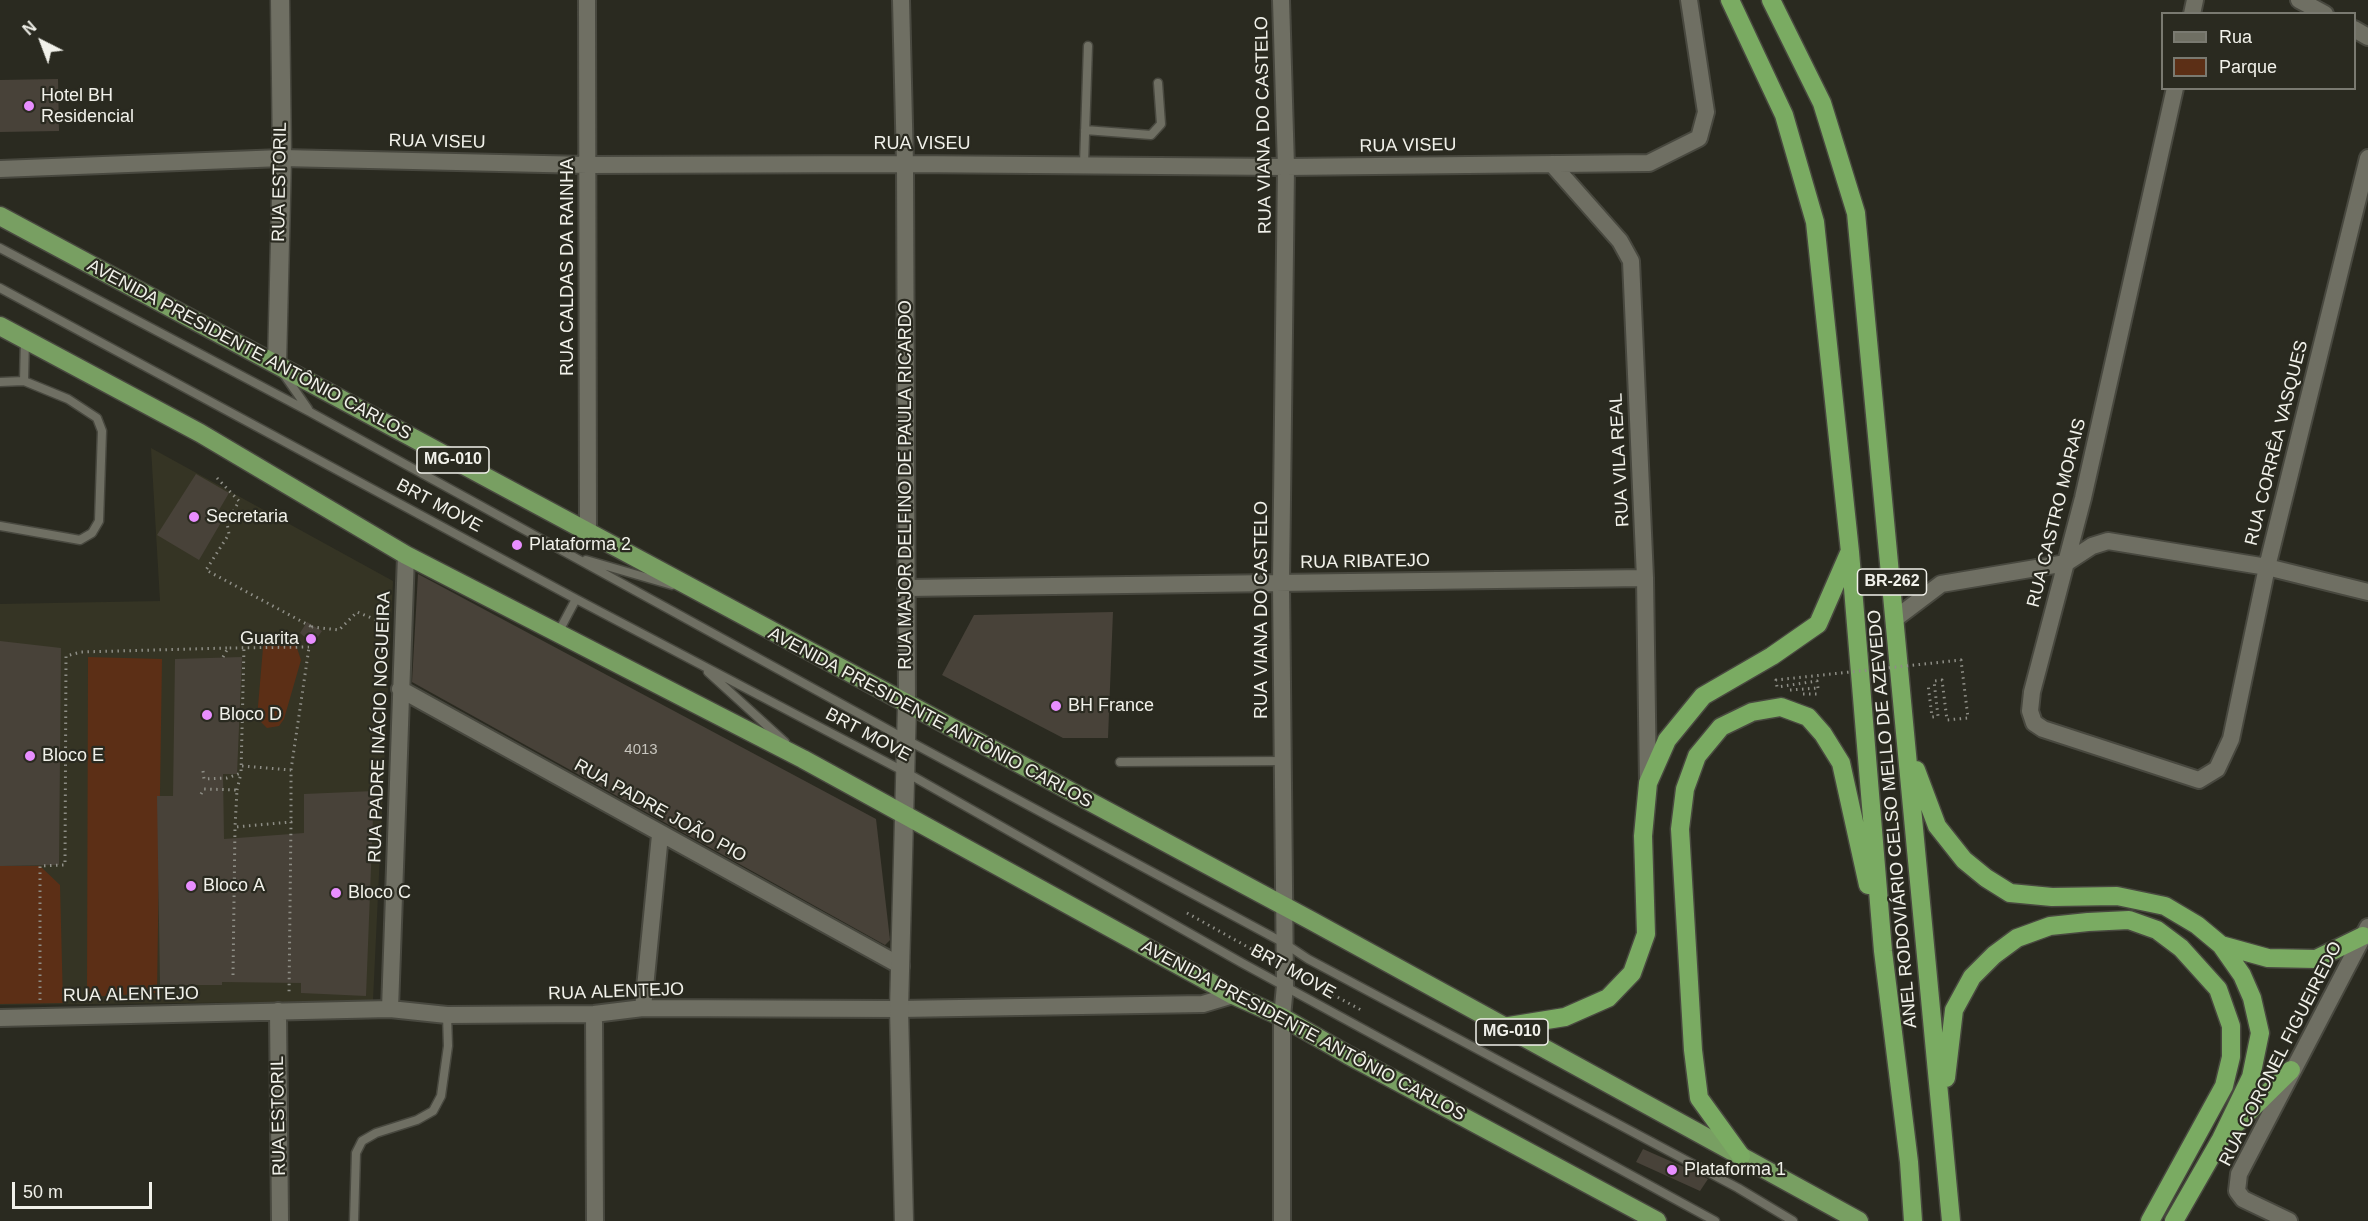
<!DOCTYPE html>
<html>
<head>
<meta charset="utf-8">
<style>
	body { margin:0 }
	#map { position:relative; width:2368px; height:1221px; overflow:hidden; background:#2a2a20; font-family:Arial,sans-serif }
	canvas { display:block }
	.legend { position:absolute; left:2161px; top:12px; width:195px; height:78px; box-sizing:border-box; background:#2a2a20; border:2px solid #7a7a71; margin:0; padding:8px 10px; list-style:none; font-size:18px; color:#f1f1ea }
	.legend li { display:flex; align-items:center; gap:12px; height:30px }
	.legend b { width:30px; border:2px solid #7a7a71 }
	.north { position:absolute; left:12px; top:12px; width:60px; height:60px; -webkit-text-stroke:4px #2a2a20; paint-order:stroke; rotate:318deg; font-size:16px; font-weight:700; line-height:24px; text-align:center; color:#f1f1ea }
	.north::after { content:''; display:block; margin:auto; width:21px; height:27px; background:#f1f1ea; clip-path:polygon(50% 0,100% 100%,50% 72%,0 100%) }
	.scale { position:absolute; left:12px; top:1182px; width:140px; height:27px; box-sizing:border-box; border:3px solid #f1f1ea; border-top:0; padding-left:8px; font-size:18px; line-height:21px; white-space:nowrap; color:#f1f1ea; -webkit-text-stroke:4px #2a2a20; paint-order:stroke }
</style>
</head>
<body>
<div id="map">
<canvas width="2368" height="1221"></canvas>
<ul class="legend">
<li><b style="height:8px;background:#6f6f63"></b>Rua</li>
<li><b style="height:16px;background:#5c2f16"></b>Parque</li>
</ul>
<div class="north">N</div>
<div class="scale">50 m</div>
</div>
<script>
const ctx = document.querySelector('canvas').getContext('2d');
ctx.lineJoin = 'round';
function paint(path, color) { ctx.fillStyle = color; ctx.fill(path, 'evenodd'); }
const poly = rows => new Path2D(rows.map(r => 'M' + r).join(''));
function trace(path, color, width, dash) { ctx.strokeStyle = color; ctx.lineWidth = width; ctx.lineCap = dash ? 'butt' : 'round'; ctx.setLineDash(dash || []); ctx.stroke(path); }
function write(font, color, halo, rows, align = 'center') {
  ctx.font = font + ' Arial,sans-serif'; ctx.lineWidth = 4.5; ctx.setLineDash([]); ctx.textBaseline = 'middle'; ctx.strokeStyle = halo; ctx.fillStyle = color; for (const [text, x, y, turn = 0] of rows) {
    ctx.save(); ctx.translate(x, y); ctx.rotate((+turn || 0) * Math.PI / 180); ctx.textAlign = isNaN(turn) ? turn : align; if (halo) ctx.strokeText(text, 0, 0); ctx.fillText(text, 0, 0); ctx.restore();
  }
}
paint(poly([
	[151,448,393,581,373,1001,0,1005,0,604,160,601]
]), '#353424');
paint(poly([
	[264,636,296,645,301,660,284,719,279,726,267,728,257,718],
	[88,657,162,659,157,993,87,997],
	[0,866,40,866,60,885,63,1003,0,1004]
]), '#5c2f16');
paint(poly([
	[58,79,59,131,0,132,0,80],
	[196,474,229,493,216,515,223,519,199,560,157,535],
	[418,574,876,819,890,940,885,945,412,682],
	[1113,612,1108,738,1063,738,942,675,974,615],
	[307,622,322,631,313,644,300,633],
	[0,641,61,648,59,865,0,866],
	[242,657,237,774,223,774,224,839,304,833,304,794,374,791,366,996,301,993,301,983,222,982,222,985,160,985,157,796,173,796,175,659],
	[1643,1149,1695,1172,1708,1179,1700,1191,1636,1162]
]), '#484239');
const service = poly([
	[1085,130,1151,135,1161,124,1158,83],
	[1084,164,1088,46],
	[0,248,310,412,907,740,1284,943,1308,959,1738,1188,1793,1221],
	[0,288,576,599,907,773,1242,963,1715,1221],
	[283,373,308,409],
	[24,381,25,339],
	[0,382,24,381,68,399,97,418,102,431,99,521,92,533,80,540,0,526],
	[586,560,672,585],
	[558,633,576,599],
	[708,672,785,742],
	[1120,762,1282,761],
	[354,1221,356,1153,362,1141,376,1133,417,1120,433,1111,441,1096,448,1046,447,1015]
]);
const minor = poly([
	[587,0,588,533],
	[901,0,905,164,907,705],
	[1281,0,1286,167,1281,583,1285,986,1282,1017,1282,1221],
	[2299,0,2325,14],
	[2192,14,2195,0],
	[2354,29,2368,37],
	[2175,88,2083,498,2032,692,2030,711,2034,723,2043,729,2199,780,2217,769,2231,739,2267,567,2368,158],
	[1552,164,1620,241,1631,261,1645,578,1648,783],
	[0,169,282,158,587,165,905,164,1286,167,1649,163,1699,138,1706,112,1689,0],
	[906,588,1645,578],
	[1896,618,1941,584,2066,563,2092,546,2108,541,2267,567,2368,592],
	[400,689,901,966],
	[643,1008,660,835],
	[390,1009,406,555],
	[278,1011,280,1221],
	[594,1014,595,1221],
	[0,1018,390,1009,447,1015,594,1014,643,1008,899,1009,1203,1004,1233,995],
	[2289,1221,2243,1199,2237,1191,2239,1174,2368,927]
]);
const tertiary = poly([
	[277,364,282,158,280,0],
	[904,1221,899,1009,907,705]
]);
const trunk = poly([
	[0,216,1312,921,1859,1221],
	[0,326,200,433,406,555,803,759,1233,995,1282,1017,1348,1055,1657,1221]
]);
const motorway = poly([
	[1730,0,1784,115,1815,222,1850,552,1883,951,1909,1162,1913,1221],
	[1771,0,1822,103,1856,213,1951,1221],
	[1916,770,1937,826,1964,860,1986,878,2010,893,2052,897,2117,896,2165,906,2197,925,2221,945,2242,975,2252,998,2260,1033,2251,1077,2221,1139,2174,1221],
	[2221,945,2268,958,2316,959,2363,936],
	[1503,1027,1565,1017,1608,998,1632,973,1646,934,1643,836,1648,783,1667,740,1703,696,1772,656,1818,624,1849,553],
	[1946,1078,1954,1010,1972,977,1994,955,2017,938,2050,926,2088,922,2129,920,2157,930,2181,948,2218,989,2231,1026,2231,1057,2224,1086,2150,1221],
	[2230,1130,2291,1070],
	[1741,1156,1699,1098,1693,1050,1680,829,1685,789,1697,756,1721,727,1752,712,1781,707,1808,717,1823,734,1841,763,1868,885]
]);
trace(service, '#48483f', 11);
trace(minor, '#48483f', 20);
trace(tertiary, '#48483f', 21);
trace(trunk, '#48483f', 21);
trace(motorway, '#48483f', 21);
trace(poly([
	[217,478,239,501,227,523,229,534,206,570,312,627],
	[223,657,228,648,309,647],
	[1790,690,1818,688],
	[1803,694,1817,694],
	[242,766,291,770,291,822],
	[291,770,312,627,339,630,357,612,386,624],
	[203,771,204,779,227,778,241,773,244,647],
	[237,790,241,773],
	[201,794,204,789,237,790,235,827],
	[1187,913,1262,955],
	[233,975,235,827,291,822,289,994],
	[1301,977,1361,1010],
	[40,1000,40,866,65,865,66,656,81,652,228,648]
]), '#8e8e86', 3, [1.5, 4.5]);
trace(service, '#6f6f63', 8);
trace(minor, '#6f6f63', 16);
trace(tertiary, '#6f6f63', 18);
trace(trunk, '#789f62', 18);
trace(motorway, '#7aab62', 18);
trace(poly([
	[1818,688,1817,681,1777,687,1776,680,1961,660,1968,718,1947,720,1942,680,1934,681,1938,716,1932,717,1928,684]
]), '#8e8e86', 3, [1.5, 4.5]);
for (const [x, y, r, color] of [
	[29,106,6,"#e88eff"],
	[194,517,6,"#e88eff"],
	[517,545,6,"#e88eff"],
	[311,639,6,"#e88eff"],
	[1056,706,6,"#e88eff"],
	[207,715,6,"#e88eff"],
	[30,756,6,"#e88eff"],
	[191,886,6,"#e88eff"],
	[336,893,6,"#e88eff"],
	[1672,1170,6,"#e88eff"]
]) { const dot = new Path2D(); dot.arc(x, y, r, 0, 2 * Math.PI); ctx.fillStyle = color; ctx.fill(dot); trace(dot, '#2a2a20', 2); }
write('15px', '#c7c5be', null, [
	["4013",641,750]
]);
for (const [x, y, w] of [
	[453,460,72],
	[1892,582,69],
	[1512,1032,72]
]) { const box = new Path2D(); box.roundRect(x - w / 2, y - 13, w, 26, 4.5); ctx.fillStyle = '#2a2a20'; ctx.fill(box); trace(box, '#f1f1ea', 1.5); }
write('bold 16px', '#f1f1ea', null, [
	["MG-010",453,460],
	["BR-262",1892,582],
	["MG-010",1512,1032]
]);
write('18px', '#f1f1ea', '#2a2a20', [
	["Hotel BH",41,96],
	["Residencial",41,117],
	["Secretaria",206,517],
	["Plataforma 2",529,545],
	["Guarita",299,639,"right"],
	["BH France",1068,706],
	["Bloco D",219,715],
	["Bloco E",42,756],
	["Bloco A",203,886],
	["Bloco C",348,893],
	["Plataforma 1",1684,1170]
], 'left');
write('18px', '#f1f1ea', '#2a2a20', [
	["RUA VIANA DO CASTELO",1264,125,-91],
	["RUA VISEU",437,142,1],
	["RUA VISEU",922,144],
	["RUA VISEU",1408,146,-1],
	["RUA ESTORIL",280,182,-89],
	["RUA CALDAS DA RAINHA",568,267,-90],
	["AVENIDA PRESIDENTE ANTÔNIO CARLOS",249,350,28],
	["RUA CORRÊA VASQUES",2277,443,-76],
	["RUA VILA REAL",1620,460,-93],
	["RUA MAJOR DELFINO DE PAULA RICARDO",906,485,-90],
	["BRT MOVE",439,506,28],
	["RUA CASTRO MORAIS",2057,513,-76],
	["RUA RIBATEJO",1365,562,-1],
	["RUA VIANA DO CASTELO",1262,610,-90],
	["AVENIDA PRESIDENTE ANTÔNIO CARLOS",930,718,28],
	["RUA PADRE INÁCIO NOGUEIRA",380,727,-88],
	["BRT MOVE",868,735,28],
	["RUA PADRE JOÃO PIO",660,811,29],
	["ANEL RODOVIÁRIO CELSO MELLO DE AZEVEDO",1893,819,-95],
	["BRT MOVE",1293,972,29],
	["RUA ALENTEJO",616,992,-2],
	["RUA ALENTEJO",131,995,-1],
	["AVENIDA PRESIDENTE ANTÔNIO CARLOS",1303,1031,28],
	["RUA CORONEL FIGUEIREDO",2281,1054,-63],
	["RUA ESTORIL",279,1116,-91]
]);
</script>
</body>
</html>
